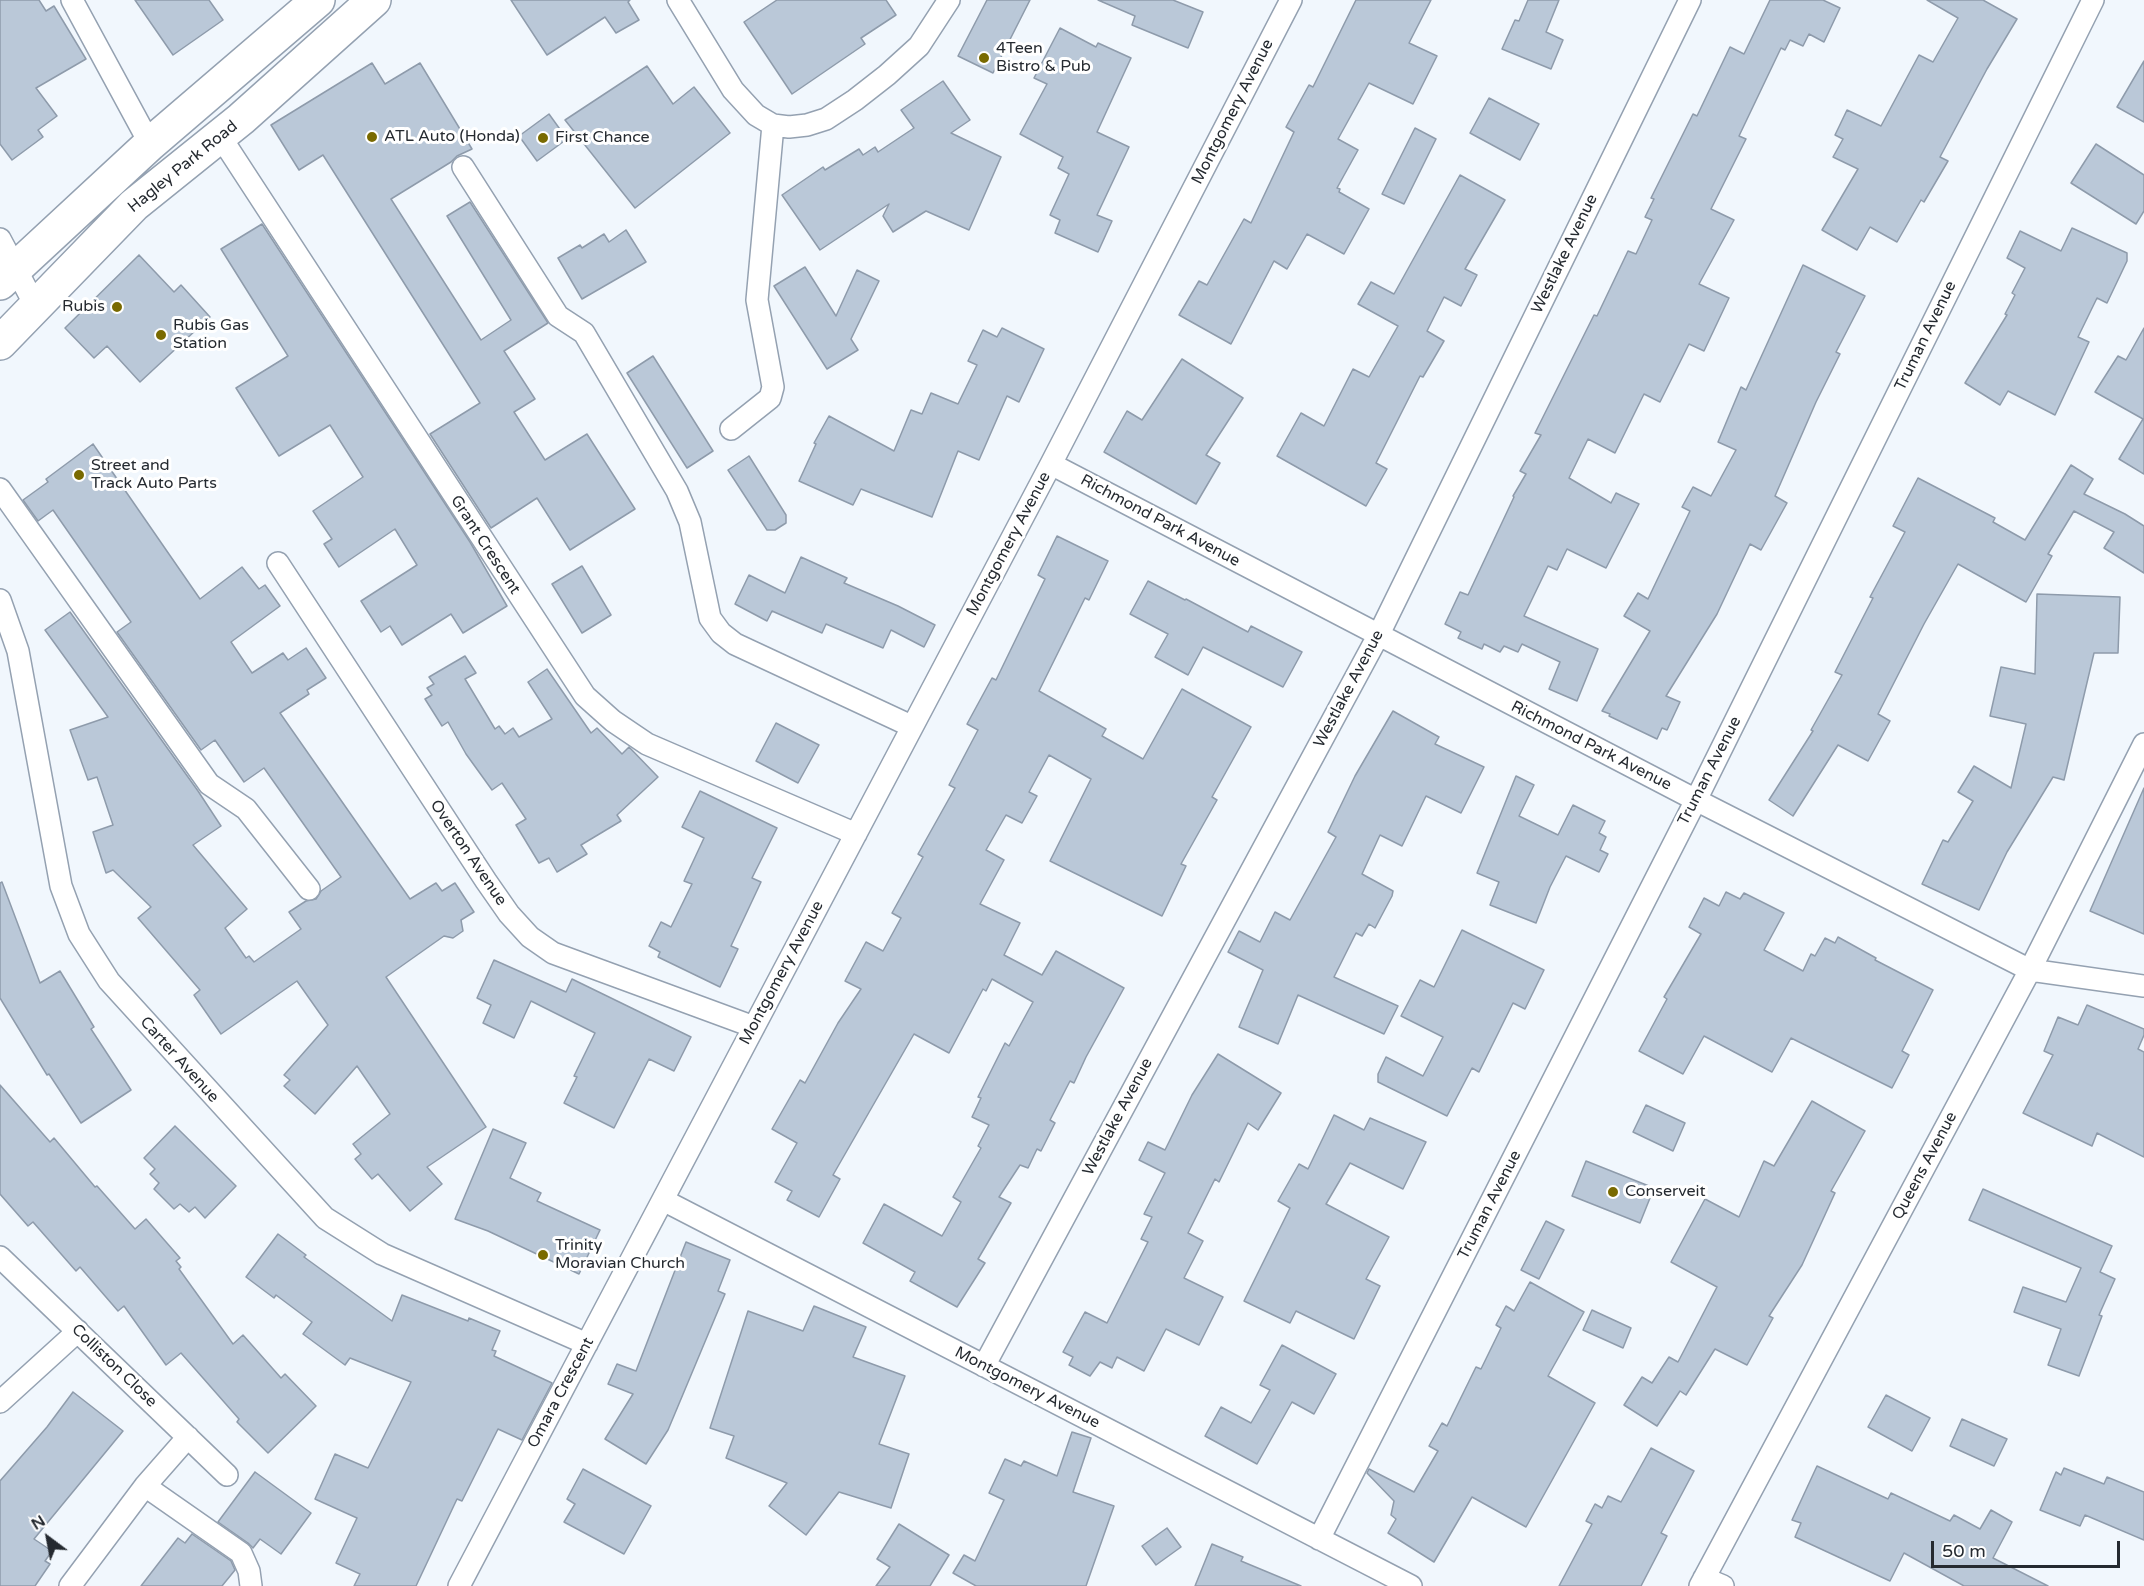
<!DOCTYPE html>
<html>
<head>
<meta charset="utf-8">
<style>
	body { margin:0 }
	#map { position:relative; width:2144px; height:1586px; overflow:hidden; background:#f1f7fd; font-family:"Varela Round",sans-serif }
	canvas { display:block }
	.north { position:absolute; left:18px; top:1508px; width:60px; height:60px; -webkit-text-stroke:4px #fff; paint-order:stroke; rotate:328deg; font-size:16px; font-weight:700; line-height:24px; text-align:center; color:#252a30 }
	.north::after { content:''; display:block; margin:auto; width:21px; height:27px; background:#252a30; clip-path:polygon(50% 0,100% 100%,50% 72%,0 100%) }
	.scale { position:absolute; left:1931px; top:1541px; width:189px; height:27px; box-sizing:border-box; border:3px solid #252a30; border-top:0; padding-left:8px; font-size:18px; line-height:21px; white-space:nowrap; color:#252a30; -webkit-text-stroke:4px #fff; paint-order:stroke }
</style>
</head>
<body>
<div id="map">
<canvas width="2144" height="1586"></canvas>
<div class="north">N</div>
<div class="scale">50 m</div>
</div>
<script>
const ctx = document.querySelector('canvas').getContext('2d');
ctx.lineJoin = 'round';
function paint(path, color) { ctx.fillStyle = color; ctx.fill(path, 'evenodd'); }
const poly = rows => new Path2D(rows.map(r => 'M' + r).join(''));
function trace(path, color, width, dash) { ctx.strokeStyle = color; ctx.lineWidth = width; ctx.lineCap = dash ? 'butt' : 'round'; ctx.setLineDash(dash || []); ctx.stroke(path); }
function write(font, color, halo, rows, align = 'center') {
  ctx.font = font + ' "Varela Round",sans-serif'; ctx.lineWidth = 6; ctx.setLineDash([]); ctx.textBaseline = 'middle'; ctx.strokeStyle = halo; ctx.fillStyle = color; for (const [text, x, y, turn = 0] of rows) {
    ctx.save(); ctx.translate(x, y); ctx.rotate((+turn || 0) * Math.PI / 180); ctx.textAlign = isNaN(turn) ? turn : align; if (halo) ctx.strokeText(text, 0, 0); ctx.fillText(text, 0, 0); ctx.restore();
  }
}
const building = poly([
	[0,0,39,0,46,11,54,6,86,59,36,88,57,116,38,130,43,137,12,160,0,144,0,0],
	[135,0,209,0,223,20,173,55,135,0],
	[511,0,630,0,628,2,639,20,616,33,605,17,547,55,511,0],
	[777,0,886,0,896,15,861,38,865,44,792,94,744,22,777,0],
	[987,0,1030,0,993,73,958,56,987,0],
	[1098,0,1173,0,1203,12,1188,48,1132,25,1135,16,1098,0],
	[1356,0,1431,0,1409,43,1437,56,1413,104,1369,83,1338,139,1358,150,1337,188,1340,189,1339,192,1369,209,1344,254,1307,234,1287,269,1274,261,1231,344,1179,315,1199,281,1207,285,1244,219,1251,223,1294,132,1286,127,1309,85,1313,87,1356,0],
	[1528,0,1559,0,1546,32,1563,40,1551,69,1502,49,1515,20,1519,21,1528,0],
	[1770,0,1823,0,1840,8,1824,42,1809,34,1803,46,1790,40,1785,50,1781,48,1739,136,1746,139,1711,209,1734,220,1699,284,1729,298,1704,351,1689,344,1660,402,1644,394,1615,453,1588,439,1569,478,1611,503,1616,493,1639,504,1606,568,1567,549,1557,570,1548,566,1524,616,1598,649,1577,701,1549,689,1560,662,1522,644,1518,652,1504,646,1500,652,1484,644,1482,649,1458,638,1461,632,1445,624,1460,592,1468,595,1514,497,1513,496,1526,474,1520,471,1541,435,1535,433,1594,315,1597,316,1628,251,1636,254,1652,220,1645,217,1654,199,1651,198,1693,114,1697,116,1730,47,1744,54,1770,0],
	[1927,0,1983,0,2017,19,1987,69,1940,157,1948,161,1924,202,1921,200,1897,242,1870,227,1857,250,1822,230,1858,169,1833,157,1843,139,1835,135,1847,110,1881,126,1919,55,1933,62,1958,18,1927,0],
	[1060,28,1096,47,1098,43,1131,58,1097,132,1129,147,1097,215,1112,221,1098,252,1055,233,1060,220,1050,215,1069,174,1058,168,1063,157,1020,134,1047,84,1034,78,1060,28],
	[2144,61,2144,122,2117,107,2144,61],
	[372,63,385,84,420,63,472,149,457,156,451,162,391,199,481,340,511,320,447,216,470,202,548,323,504,351,535,399,514,412,545,460,587,434,635,509,570,550,537,498,491,528,430,434,480,403,323,155,299,170,271,125,372,63],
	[647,66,673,104,694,87,730,133,635,208,565,120,647,66],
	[943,81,970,120,951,133,1001,157,969,230,926,211,893,232,883,216,889,204,820,250,782,195,823,167,825,170,859,149,863,155,875,147,878,152,914,128,901,110,943,81],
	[1489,98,1539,124,1520,160,1470,133,1489,98],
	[549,114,567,139,537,161,519,136,549,114],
	[1415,128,1436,139,1404,204,1382,194,1415,128],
	[2096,144,2144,175,2144,211,2136,224,2071,183,2096,144],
	[1460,175,1505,200,1465,269,1477,275,1461,306,1444,297,1427,331,1444,341,1423,377,1420,376,1376,463,1387,469,1366,506,1277,456,1301,413,1324,426,1353,369,1369,377,1398,326,1358,304,1371,282,1394,294,1460,175],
	[262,224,470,542,507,606,463,633,451,614,402,645,390,626,381,632,361,601,417,565,395,529,339,567,324,544,332,539,313,511,363,477,330,425,279,456,236,388,288,356,221,249,262,224],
	[2072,228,2127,253,2127,261,2107,303,2097,298,2078,337,2089,342,2055,415,2008,391,2000,405,1965,383,2007,315,2005,314,2015,295,2012,293,2025,268,2007,258,2020,231,2061,251,2072,228],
	[626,230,646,262,582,299,558,258,580,245,582,248,604,234,609,242,626,230],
	[139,255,174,292,181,285,210,317,140,382,107,346,94,358,65,328,139,255],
	[1803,265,1865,296,1836,352,1840,354,1816,402,1775,496,1787,503,1761,550,1750,544,1717,614,1666,696,1680,702,1667,730,1662,728,1657,739,1609,716,1610,714,1602,711,1650,631,1624,616,1638,593,1648,599,1690,511,1682,507,1693,487,1711,496,1736,450,1718,442,1741,387,1746,390,1803,265],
	[805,267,836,316,857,270,879,281,851,339,858,350,827,369,774,286,805,267],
	[1002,328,1044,349,1019,402,1007,396,979,460,958,451,932,517,861,489,853,505,799,481,816,444,814,443,829,416,894,451,911,410,922,414,931,393,958,404,977,365,968,361,983,330,997,337,1002,328],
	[2144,328,2144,474,2119,459,2143,419,2095,392,2118,356,2126,360,2144,328],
	[653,356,713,451,687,468,627,373,653,356],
	[1182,359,1243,398,1206,455,1220,463,1196,504,1104,452,1127,411,1142,420,1182,359],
	[93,444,200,599,242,567,259,589,265,585,280,606,231,642,252,673,283,653,288,660,306,648,326,678,307,690,309,694,280,713,410,899,436,883,442,891,455,883,474,912,461,920,463,931,453,938,444,936,386,977,486,1127,427,1167,442,1184,410,1211,378,1174,372,1179,355,1159,361,1154,353,1144,390,1114,357,1066,315,1114,284,1086,290,1080,284,1075,328,1025,297,981,221,1034,194,995,200,990,138,918,151,907,113,870,106,873,93,832,113,825,97,777,88,780,70,730,108,717,45,630,70,612,198,791,221,826,193,845,247,909,225,928,246,958,249,956,254,962,301,929,289,912,306,901,316,899,321,891,341,877,264,768,244,782,215,740,201,750,117,632,131,622,53,510,38,521,23,500,48,482,46,479,93,444],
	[749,456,786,515,786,523,775,530,767,530,728,470,749,456],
	[2071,465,2093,479,2084,494,2125,514,2144,526,2144,573,2104,548,2114,532,2074,511,2048,554,2052,556,2026,602,1958,564,1924,624,1878,714,1890,721,1868,761,1838,745,1793,816,1769,800,1813,731,1811,730,1842,675,1835,672,1873,598,1870,597,1905,532,1893,526,1918,478,1995,518,1993,522,2025,540,2071,465],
	[1057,536,1108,561,1089,600,1085,598,1039,691,1106,729,1102,736,1143,759,1182,689,1251,727,1212,797,1217,800,1181,864,1186,866,1162,916,1050,861,1091,779,1049,755,1029,792,1037,796,1022,823,1006,815,986,850,1004,860,980,904,1020,923,1004,955,1042,975,1056,951,1124,988,1086,1057,1074,1083,1070,1081,1050,1120,1055,1123,1041,1151,1037,1149,1028,1168,1020,1165,999,1197,1011,1203,978,1259,985,1263,957,1307,910,1281,915,1272,863,1243,884,1204,942,1236,961,1202,953,1197,981,1148,978,1146,989,1125,972,1117,981,1098,978,1097,1005,1043,1009,1046,1033,1002,992,979,986,991,983,989,949,1053,914,1034,833,1175,840,1179,819,1217,787,1200,792,1191,775,1182,797,1143,772,1129,800,1080,805,1083,838,1023,861,989,845,981,866,942,883,951,901,918,892,913,923,857,918,854,955,788,949,785,978,730,967,724,992,678,996,680,1045,579,1038,575,1057,536],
	[801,557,847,578,844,583,898,606,935,625,924,647,891,630,883,648,826,624,822,633,772,611,767,621,735,604,749,575,785,593,801,557],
	[582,566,611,615,582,633,552,584,582,566],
	[1148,581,1185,600,1186,599,1248,632,1251,626,1302,652,1283,687,1203,647,1188,675,1155,657,1168,634,1130,614,1148,581],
	[2037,594,2120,597,2118,653,2094,653,2064,780,2053,777,2007,852,1979,910,1922,884,1943,840,1948,842,1973,801,1958,792,1974,766,2011,788,2026,724,1990,716,2001,667,2035,674,2037,594],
	[465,656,476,673,465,679,495,729,499,726,505,734,513,728,519,737,552,719,528,682,547,669,591,733,597,728,622,754,629,747,658,777,617,815,621,821,581,845,587,854,557,872,549,858,539,863,516,825,526,819,502,783,492,790,466,754,448,722,442,726,425,699,432,695,427,688,434,684,429,677,465,656],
	[1393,711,1439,737,1435,744,1484,767,1461,813,1426,796,1402,846,1380,835,1362,874,1393,891,1392,896,1375,928,1369,924,1362,936,1356,933,1334,977,1398,1006,1384,1034,1298,995,1278,1044,1239,1027,1263,970,1228,952,1239,931,1260,942,1275,912,1290,920,1336,837,1328,832,1355,776,1393,711],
	[776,723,819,745,798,783,756,761,776,723],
	[1516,776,1534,785,1519,816,1558,835,1573,805,1605,821,1599,833,1606,837,1600,850,1608,854,1599,872,1566,856,1550,887,1536,923,1490,905,1499,882,1477,873,1516,776],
	[2144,788,2144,934,2090,911,2144,788],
	[700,791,777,828,752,878,761,882,731,946,738,949,720,987,658,957,660,952,649,946,661,922,671,927,692,884,684,881,704,838,682,827,700,791],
	[2,882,40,983,60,971,94,1027,91,1029,131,1090,81,1123,49,1074,47,1075,0,998,0,883,2,882],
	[1726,892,1740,899,1744,893,1784,913,1764,950,1803,971,1811,954,1815,956,1825,938,1835,943,1838,937,1876,958,1875,960,1933,990,1902,1051,1909,1055,1892,1088,1791,1038,1772,1072,1704,1036,1683,1074,1639,1051,1667,999,1664,997,1701,934,1689,927,1704,898,1719,906,1726,892],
	[1462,930,1544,970,1525,1009,1513,1003,1479,1072,1472,1068,1447,1116,1378,1082,1378,1074,1386,1057,1423,1076,1443,1037,1401,1016,1420,980,1434,987,1462,930],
	[494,960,566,992,572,979,691,1037,674,1071,649,1059,614,1128,564,1103,577,1077,574,1076,595,1033,531,1001,514,1038,483,1023,491,1005,477,998,494,960],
	[2087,1005,2144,1029,2144,1035,2138,1049,2144,1052,2144,1157,2097,1133,2092,1146,2023,1113,2053,1055,2044,1051,2058,1017,2078,1025,2087,1005],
	[1218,1054,1281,1093,1258,1130,1248,1123,1219,1182,1215,1179,1188,1233,1203,1241,1184,1278,1223,1297,1199,1345,1166,1329,1144,1371,1117,1357,1112,1368,1100,1362,1090,1376,1069,1365,1073,1357,1063,1352,1085,1312,1107,1323,1148,1242,1141,1239,1152,1217,1144,1214,1165,1173,1139,1160,1148,1142,1165,1150,1192,1095,1218,1054],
	[0,1085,50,1142,54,1138,95,1187,97,1186,135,1229,146,1219,180,1258,176,1261,181,1267,179,1269,233,1344,243,1335,281,1378,285,1374,316,1406,268,1453,237,1422,239,1419,181,1353,166,1365,124,1306,118,1311,80,1267,76,1271,33,1222,28,1226,0,1194,0,1085],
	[1812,1101,1865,1131,1831,1191,1835,1193,1802,1265,1769,1316,1773,1318,1747,1365,1715,1349,1686,1395,1680,1391,1657,1426,1624,1405,1642,1377,1652,1383,1669,1357,1678,1362,1717,1287,1671,1262,1705,1199,1739,1217,1764,1161,1774,1166,1812,1101],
	[1646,1105,1685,1123,1673,1151,1633,1132,1646,1105],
	[1334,1115,1364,1130,1370,1118,1426,1142,1403,1189,1350,1163,1326,1204,1389,1237,1366,1279,1380,1286,1354,1339,1296,1311,1290,1323,1244,1301,1290,1208,1278,1201,1299,1164,1308,1169,1334,1115],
	[175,1126,236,1186,205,1218,195,1207,189,1212,180,1204,174,1209,154,1189,159,1183,150,1174,155,1169,144,1158,175,1126],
	[493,1129,526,1143,510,1178,541,1193,537,1201,600,1230,579,1274,488,1231,455,1219,493,1129],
	[1586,1161,1654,1188,1640,1223,1572,1196,1586,1161],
	[1983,1189,2112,1246,2100,1272,2115,1279,2099,1315,2102,1316,2079,1376,2048,1365,2061,1329,2014,1312,2023,1287,2066,1302,2081,1268,1969,1220,1983,1189],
	[1546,1221,1564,1230,1539,1279,1521,1270,1546,1221],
	[278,1234,306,1255,304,1257,392,1321,402,1295,468,1321,469,1318,500,1331,492,1350,496,1351,494,1356,552,1383,522,1440,498,1429,462,1501,457,1499,416,1586,354,1586,360,1574,336,1563,357,1518,315,1499,335,1454,368,1468,411,1382,350,1358,345,1365,303,1334,312,1322,276,1295,274,1298,246,1277,278,1234],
	[686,1242,730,1260,718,1291,725,1294,668,1430,646,1464,605,1439,633,1394,608,1384,617,1364,636,1371,686,1242],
	[1530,1282,1584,1312,1548,1376,1595,1403,1526,1527,1472,1497,1434,1562,1388,1533,1396,1519,1391,1515,1394,1501,1367,1473,1369,1469,1414,1492,1438,1451,1429,1446,1442,1423,1447,1426,1476,1367,1481,1369,1501,1328,1496,1325,1506,1306,1514,1311,1530,1282],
	[814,1306,866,1327,853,1357,905,1376,879,1444,909,1454,891,1508,839,1492,806,1535,769,1506,787,1483,726,1458,734,1436,710,1428,748,1311,803,1331,814,1306],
	[1592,1310,1631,1328,1623,1348,1583,1330,1592,1310],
	[1282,1345,1336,1374,1314,1414,1292,1402,1257,1464,1205,1436,1221,1407,1251,1423,1270,1390,1260,1385,1282,1345],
	[73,1392,123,1431,34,1539,52,1551,45,1561,50,1564,35,1586,0,1586,0,1481,47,1427,73,1392],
	[1886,1395,1930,1418,1912,1451,1868,1427,1886,1395],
	[1962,1419,2007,1439,1994,1466,1950,1446,1962,1419],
	[1072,1432,1091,1438,1073,1492,1114,1506,1086,1586,976,1586,953,1573,964,1555,975,1561,1004,1500,989,1493,1005,1459,1021,1466,1024,1461,1057,1476,1072,1432],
	[1651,1448,1694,1471,1661,1533,1667,1536,1641,1586,1559,1586,1592,1524,1586,1521,1595,1504,1602,1508,1608,1496,1621,1502,1651,1448],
	[1817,1466,1888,1499,1891,1493,1950,1521,1954,1515,1980,1529,1991,1510,2012,1522,1993,1558,2048,1586,1964,1586,1904,1553,1890,1581,1795,1537,1801,1523,1792,1520,1817,1466],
	[2064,1468,2104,1484,2107,1477,2144,1492,2144,1540,2085,1515,2080,1526,2040,1510,2056,1472,2061,1475,2064,1468],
	[583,1469,651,1506,624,1554,564,1522,575,1504,567,1499,583,1469],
	[255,1472,311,1513,281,1554,260,1539,253,1548,248,1543,218,1522,255,1472],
	[899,1524,949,1555,930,1586,876,1586,890,1567,877,1559,899,1524],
	[1167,1528,1181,1547,1156,1565,1142,1546,1167,1528],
	[192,1534,231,1561,235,1570,222,1586,141,1586,178,1538,185,1543,192,1534],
	[1212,1544,1243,1557,1241,1561,1301,1586,1195,1586,1212,1544]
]);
paint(building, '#bac8d8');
trace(building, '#8e9bab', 1.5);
const street = poly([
	[72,0,150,144],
	[678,0,733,90,756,115,773,125,789,127,807,125,826,119,855,100,887,75,919,46,949,0],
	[220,136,585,696,613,721,647,744,856,834],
	[463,167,558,316,584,333,677,491,690,522,710,618,721,633,735,644,911,726],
	[0,239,36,307],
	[731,429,770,398,773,387,757,300,773,125],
	[1051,464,1696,800,2030,970,2144,986],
	[0,489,209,784,246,809,309,889],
	[278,563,486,881,509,914,530,937,553,953,754,1027],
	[0,600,18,651,61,886,79,934,109,981,325,1218,382,1254,587,1344],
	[663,1200,1411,1586],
	[0,1257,227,1475],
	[984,1366,1378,636,1690,0],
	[0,1402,78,1331],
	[145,1486,241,1553,249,1571,251,1586],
	[1319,1539,1696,800,2093,0],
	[1704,1578,1723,1586],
	[70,1586,145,1486,188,1437],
	[459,1586,1051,464,1291,0],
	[1700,1586,2030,970,2144,744]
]);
const primary = poly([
	[0,283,150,144,318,0],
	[0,343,134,205,241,119,374,0]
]);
trace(street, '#94a1b1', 24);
trace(primary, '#94a1b1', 36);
trace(street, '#fff', 21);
trace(primary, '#fff', 33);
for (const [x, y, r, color] of [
	[984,58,6,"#796a00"],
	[372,137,6,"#796a00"],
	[543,138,6,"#796a00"],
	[117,307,6,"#796a00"],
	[161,335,6,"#796a00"],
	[79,475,6,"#796a00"],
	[1613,1192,6,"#796a00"],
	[543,1255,6,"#796a00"]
]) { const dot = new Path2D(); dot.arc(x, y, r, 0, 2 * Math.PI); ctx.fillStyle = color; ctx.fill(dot); trace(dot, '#fff', 2); }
write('16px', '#252a30', '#fff', [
	["4Teen",996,49],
	["Bistro & Pub",996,67],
	["ATL Auto (Honda)",384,137],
	["First Chance",555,138],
	["Rubis",105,307,"right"],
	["Rubis Gas",173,326],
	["Station",173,344],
	["Street and",91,466],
	["Track Auto Parts",91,484],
	["Conserveit",1625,1192],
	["Trinity",555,1246],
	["Moravian Church",555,1264]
], 'left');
write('16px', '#252a30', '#fff', [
	["Montgomery Avenue",1233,112,-63],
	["Hagley Park Road",183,167,-39],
	["Westlake Avenue",1565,254,-64],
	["Truman Avenue",1926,336,-64],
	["Richmond Park Avenue",1160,521,28],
	["Montgomery Avenue",1009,544,-62],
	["Grant Crescent",485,545,57],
	["Westlake Avenue",1349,689,-62],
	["Richmond Park Avenue",1591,746,27],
	["Truman Avenue",1710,771,-63],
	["Overton Avenue",468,853,56],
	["Montgomery Avenue",782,973,-62],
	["Carter Avenue",179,1060,48],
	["Westlake Avenue",1118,1117,-62],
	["Queens Avenue",1925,1166,-62],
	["Truman Avenue",1490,1205,-63],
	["Colliston Close",114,1366,44],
	["Montgomery Avenue",1027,1388,27],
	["Omara Crescent",561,1393,-62]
]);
</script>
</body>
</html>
